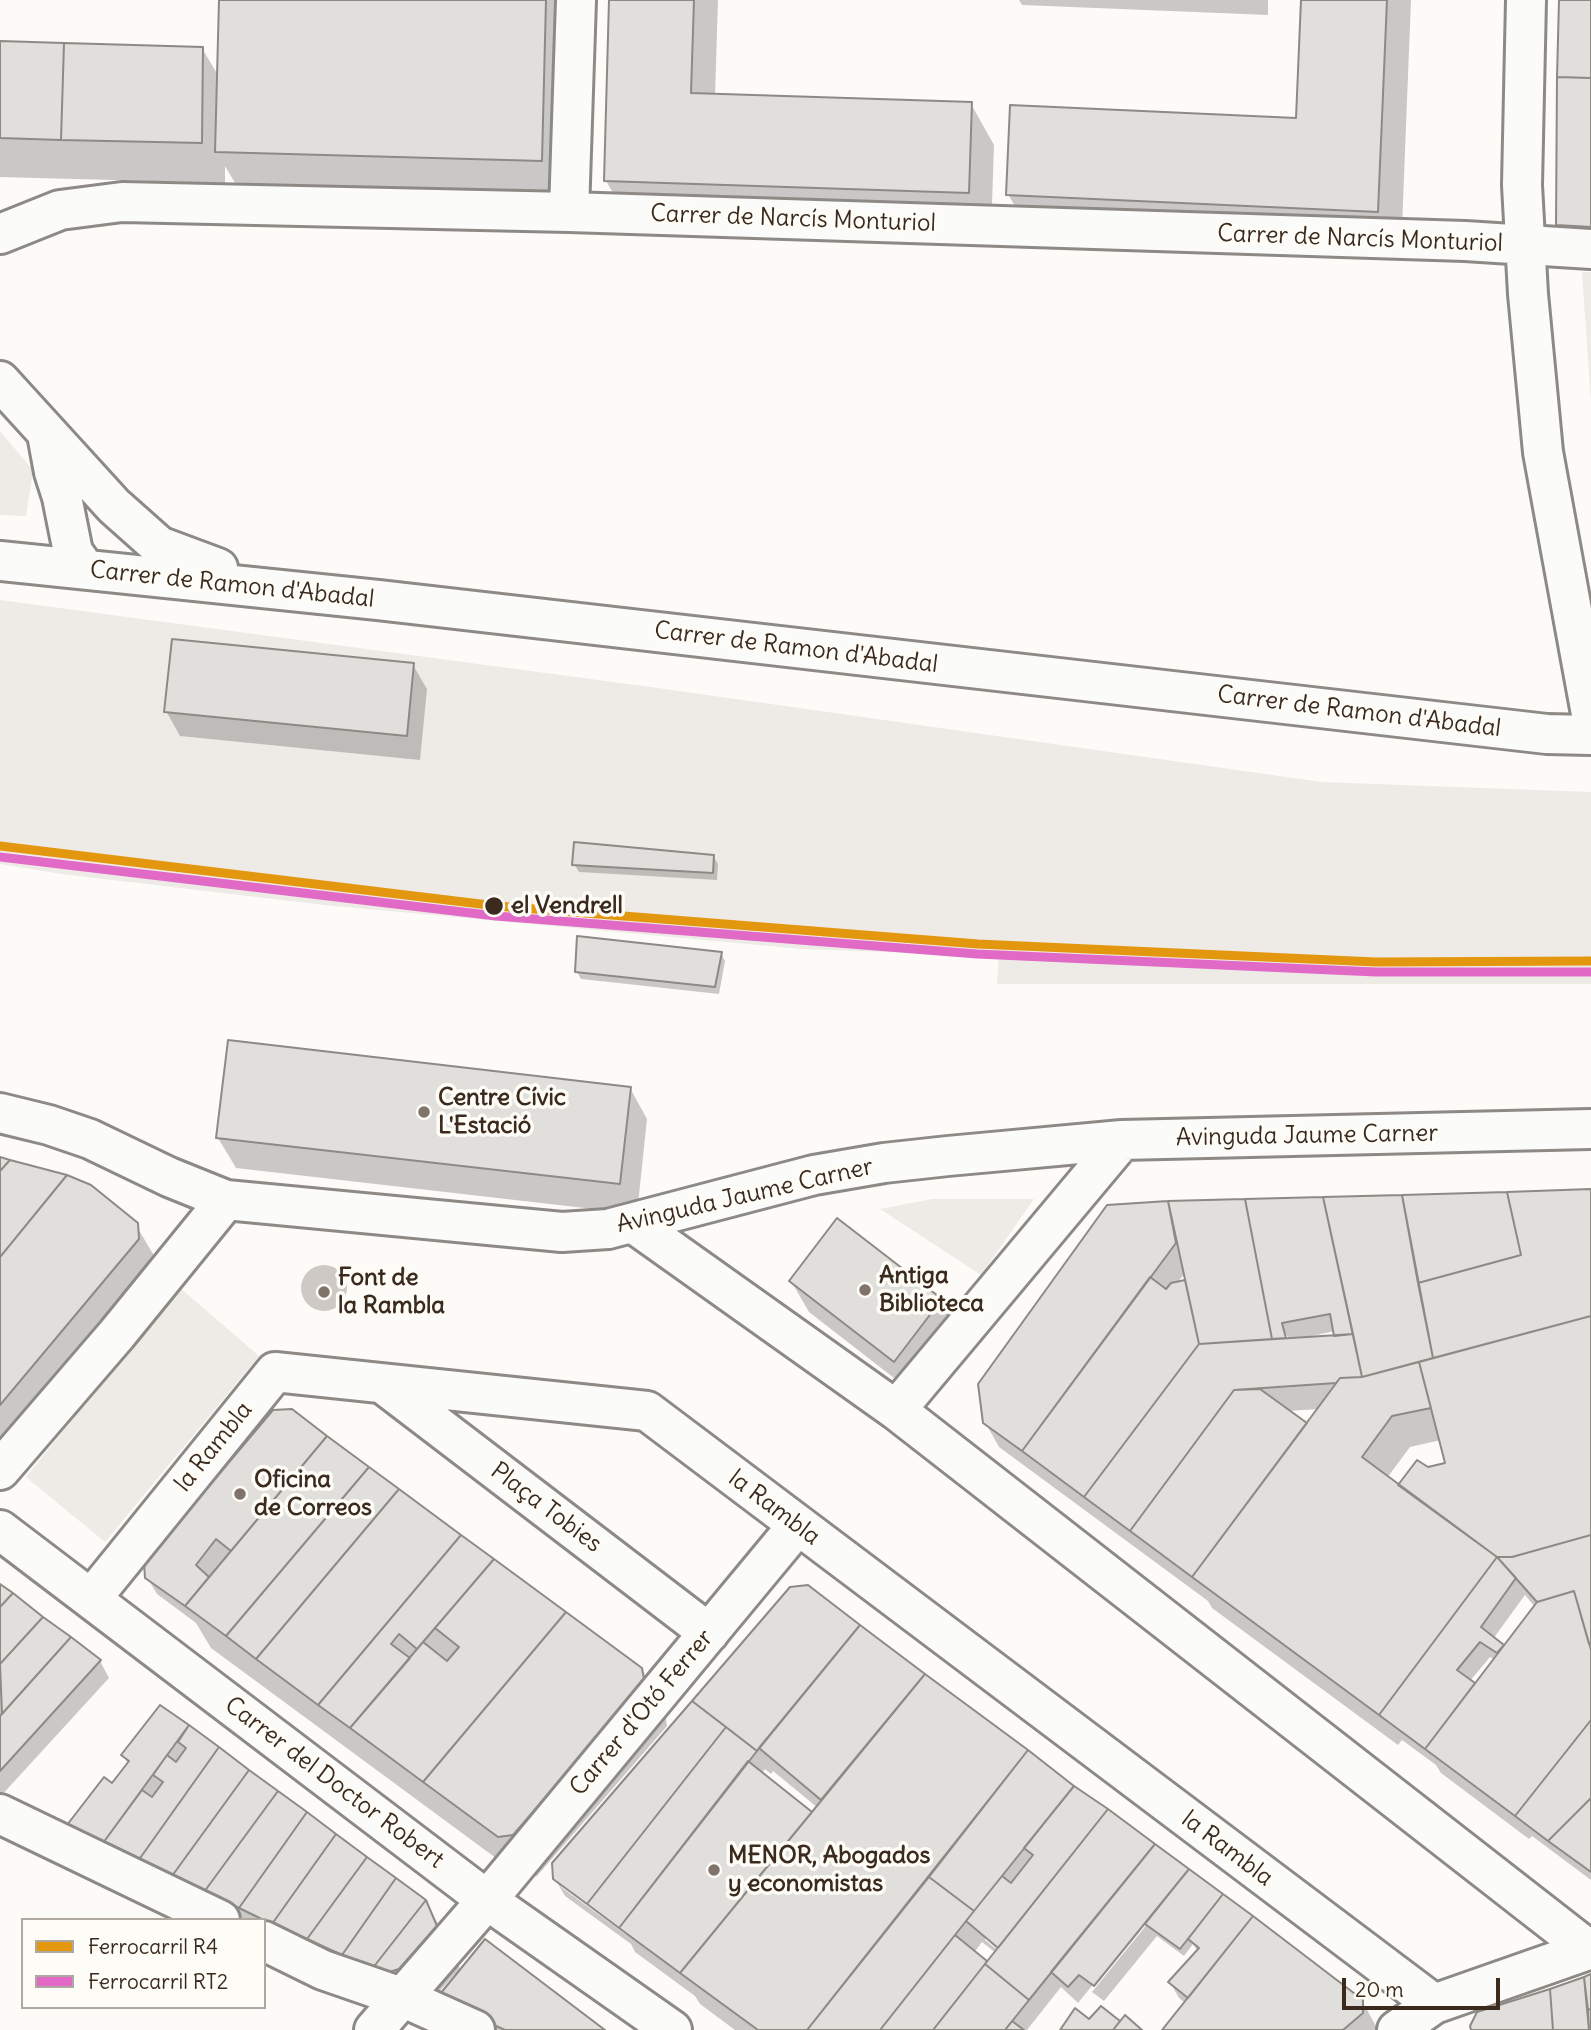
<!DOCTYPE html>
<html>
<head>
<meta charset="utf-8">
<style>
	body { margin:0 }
	#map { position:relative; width:1591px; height:2030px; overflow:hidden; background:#fcfbf8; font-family:Delius,sans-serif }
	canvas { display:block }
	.legend { position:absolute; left:21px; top:1918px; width:245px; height:91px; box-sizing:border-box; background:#fdfcf7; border:2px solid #afa8a0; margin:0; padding:9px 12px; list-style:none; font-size:21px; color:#3b2a1e }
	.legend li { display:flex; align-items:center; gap:14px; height:35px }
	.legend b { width:35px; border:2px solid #afa8a0 }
	.scale { position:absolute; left:1342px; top:1978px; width:158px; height:32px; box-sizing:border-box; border:4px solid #3b2a1e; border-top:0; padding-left:9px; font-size:21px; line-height:24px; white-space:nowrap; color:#3b2a1e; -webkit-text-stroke:5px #fdfcf7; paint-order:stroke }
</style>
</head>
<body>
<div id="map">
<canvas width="1591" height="2030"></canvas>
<ul class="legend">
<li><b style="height:9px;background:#e3970f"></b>Ferrocarril R4</li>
<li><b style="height:9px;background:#e16ac7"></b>Ferrocarril RT2</li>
</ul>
<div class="scale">20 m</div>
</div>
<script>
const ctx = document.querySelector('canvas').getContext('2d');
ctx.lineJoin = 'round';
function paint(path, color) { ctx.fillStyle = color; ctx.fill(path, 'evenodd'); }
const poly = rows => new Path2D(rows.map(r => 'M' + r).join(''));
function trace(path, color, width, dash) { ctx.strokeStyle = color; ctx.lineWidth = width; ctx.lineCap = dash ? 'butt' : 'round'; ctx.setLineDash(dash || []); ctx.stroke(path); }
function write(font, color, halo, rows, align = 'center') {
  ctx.font = font + ' Delius,sans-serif'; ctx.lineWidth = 7; ctx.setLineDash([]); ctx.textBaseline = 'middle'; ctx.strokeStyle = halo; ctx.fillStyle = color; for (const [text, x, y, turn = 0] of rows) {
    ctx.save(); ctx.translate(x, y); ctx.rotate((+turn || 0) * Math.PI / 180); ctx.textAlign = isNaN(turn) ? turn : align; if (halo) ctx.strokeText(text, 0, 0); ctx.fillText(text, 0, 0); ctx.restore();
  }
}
paint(poly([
	[0,600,658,688,1322,782,1591,792,1591,984,997,984,999,956,802,949,324,905,62,874,0,864]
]), '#eeebe7');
paint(poly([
	[1582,272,1591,272,1591,403],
	[0,431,33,470,26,516,0,515],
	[932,1199,1034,1199,981,1275,880,1209],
	[179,1287,259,1356,105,1542,26,1477]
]), '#edebe6');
paint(poly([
	'301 1288a23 23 0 1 1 46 0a23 23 0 1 1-46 0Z'
]), '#cec9c4');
paint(poly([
	[221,0,570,0,565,202,241,193,225,166,225,183,0,177,0,42,202,48,219,77],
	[611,0,718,0,715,96,971,104,994,145,991,234,630,222,606,181],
	[1019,0,1268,0,1268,15,1022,5],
	[1303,0,1411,0,1401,252,1032,236,1008,194,1298,119],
	[1562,0,1591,0,1591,266,1581,266,1557,224],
	[413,665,427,689,420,760,180,736,166,711],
	[713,856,718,864,717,880,579,872,574,864],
	[721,953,725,961,719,994,581,979,577,972],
	[630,1088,647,1119,637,1214,236,1168,218,1138],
	[0,1159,136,1225,160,1266,0,1474],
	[1591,1191,1591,1880,1532,1836,1529,1839,1441,1773,1436,1765,1402,1740,1398,1745,1212,1608,1208,1601,999,1447,985,1422,1168,1203],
	[1185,1273,1188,1289,1184,1282,1177,1283],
	[1283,1330,1290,1340,1285,1340,1281,1331],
	[1335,1331,1336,1337,1307,1339,1307,1337],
	[1319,1409,1307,1425,1288,1411],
	[1441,1440,1447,1464,1427,1469,1398,1487,1387,1478,1410,1447],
	[1525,1595,1535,1607,1504,1648,1493,1639],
	[1490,1657,1495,1660,1475,1686,1470,1681],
	[791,1281,940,1300,958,1331,912,1392,809,1312],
	[291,1411,641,1669,665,1711,667,1726,537,1876,523,1878,211,1648,196,1623,157,1594,147,1577],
	[0,1586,100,1661,109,1678,0,1797],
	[791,1589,924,1674,924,1678,926,1676,1252,1917,1362,2001,1376,2026,1376,2030,1164,2030,1185,2003,1179,1998,1170,1982,1198,1952,1193,1944,1184,1956,1157,1936,1104,2001,1092,1992,1187,1875,1184,1873,1078,2003,1061,1987,1027,2030,735,2030,700,2004,695,1996,635,1952,631,1944,565,1896,555,1879],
	[765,1769,771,1774,773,1771,818,1808,811,1815,761,1774],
	[561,1882,627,1932,625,1934,561,1887],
	[985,1935,1006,1952,1004,1955,985,1940],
	[982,1942,996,1953,987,1963,974,1953],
	[161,1707,425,1901,449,1943,461,1971,602,2030,481,2030,455,1974,423,2010,264,1949,264,1920,203,1920,93,1867,112,1785,128,1764,123,1755]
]), '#0003');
const building = poly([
	[219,0,546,0,542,161,215,152,219,0],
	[609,0,694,0,691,93,972,102,969,193,604,181,609,0],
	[1301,0,1387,0,1378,212,1006,195,1010,105,1296,118,1301,0],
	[1559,0,1591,0,1591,78,1557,77,1559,0],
	[0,41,64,43,61,140,0,138,0,41],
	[64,43,203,47,202,143,61,140,64,43],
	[1557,77,1591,78,1591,227,1556,225,1557,77],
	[172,639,414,663,407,736,164,712,172,639],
	[574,842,714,855,713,873,572,865,574,842],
	[577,936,722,952,715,987,575,972,577,936],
	[228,1040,631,1087,620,1184,216,1138,228,1040],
	[0,1157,10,1160,0,1171,0,1157],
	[10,1160,67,1175,0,1257,0,1171,10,1160],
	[67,1175,91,1185,138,1223,139,1239,0,1405,0,1257,67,1175],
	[1591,1189,1591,1316,1433,1358,1418,1283,1521,1255,1507,1192,1591,1189],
	[1507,1192,1521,1255,1418,1283,1402,1195,1507,1192],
	[1402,1195,1433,1358,1362,1377,1323,1197,1402,1195],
	[1323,1197,1353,1334,1334,1336,1330,1314,1282,1323,1286,1338,1272,1339,1245,1199,1323,1197],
	[1245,1199,1272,1339,1199,1344,1168,1201,1245,1199],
	[1168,1201,1176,1243,1022,1451,983,1423,978,1384,1107,1205,1168,1201],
	[837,1218,942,1299,894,1362,789,1281,837,1218],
	[1150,1277,1166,1289,1171,1283,1185,1280,1199,1344,1084,1497,1022,1451,1150,1277],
	[1591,1316,1591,1535,1512,1557,1497,1557,1398,1485,1417,1460,1428,1467,1445,1463,1419,1362,1591,1316],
	[1353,1334,1362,1377,1340,1378,1336,1383,1234,1390,1130,1531,1084,1497,1199,1344,1353,1334],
	[1419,1362,1431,1408,1392,1416,1362,1457,1497,1557,1379,1715,1192,1577,1340,1378,1362,1377,1419,1362],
	[1260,1389,1307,1423,1192,1577,1130,1531,1234,1390,1260,1389],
	[292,1409,327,1436,231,1551,216,1539,196,1565,209,1577,185,1606,145,1578,144,1563,273,1410,292,1409],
	[327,1436,369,1467,226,1636,185,1606,327,1436],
	[369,1467,399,1489,256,1659,226,1636,369,1467],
	[399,1489,461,1535,318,1705,256,1659,399,1489],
	[461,1535,494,1559,417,1649,399,1634,391,1644,410,1658,350,1728,318,1705,461,1535],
	[1591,1535,1591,1644,1589,1644,1574,1591,1537,1602,1497,1557,1512,1557,1591,1535],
	[1497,1557,1516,1578,1481,1627,1504,1645,1497,1653,1480,1642,1457,1670,1475,1683,1425,1749,1379,1715,1497,1557],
	[494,1559,566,1612,423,1782,350,1728,423,1642,447,1661,459,1647,435,1628,494,1559],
	[0,1584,13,1593,0,1607,0,1584],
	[808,1585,860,1625,757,1751,692,1701,790,1587,808,1585],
	[1574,1591,1591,1650,1591,1720,1515,1816,1425,1749,1537,1602,1574,1591],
	[13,1593,43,1617,0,1664,0,1607,13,1593],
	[566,1612,642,1668,645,1684,513,1835,498,1837,423,1782,566,1612],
	[43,1617,71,1637,2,1714,0,1664,43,1617],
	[860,1625,925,1674,821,1800,759,1748,860,1625],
	[71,1637,101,1660,0,1771,0,1716,71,1637],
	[925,1674,1028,1750,807,2030,758,2030,680,1973,925,1674],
	[692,1701,726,1727,587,1904,553,1879,552,1863,692,1701],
	[160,1705,189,1725,103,1843,67,1825,104,1777,112,1783,129,1761,121,1755,160,1705],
	[1591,1720,1591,1798,1548,1841,1515,1816,1591,1720],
	[189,1725,219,1747,138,1861,103,1843,142,1790,152,1797,163,1782,153,1775,167,1755,176,1762,186,1748,178,1742,189,1725],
	[726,1727,757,1751,619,1928,587,1904,726,1727],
	[219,1747,249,1770,172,1876,138,1861,219,1747],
	[1028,1750,1074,1786,974,1911,929,1877,1028,1750],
	[748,1761,812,1812,680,1973,619,1928,748,1761],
	[249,1770,278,1791,204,1892,172,1876,249,1770],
	[1074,1786,1108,1809,998,1948,966,1921,1002,1876,1011,1883,1033,1855,1024,1848,1074,1786],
	[278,1791,307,1812,239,1908,204,1892,278,1791],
	[1590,1799,1591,1800,1591,1872,1548,1841,1590,1799],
	[1108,1809,1155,1844,1029,2000,985,1964,1108,1809],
	[307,1812,336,1834,272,1924,239,1908,307,1812],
	[336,1834,367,1857,307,1939,272,1924,336,1834],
	[1155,1844,1189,1869,1094,1986,1079,1975,1068,1987,1051,1972,1155,1844],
	[367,1857,396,1878,342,1955,307,1939,367,1857],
	[1189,1869,1223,1894,1180,1949,1145,1924,1189,1869],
	[929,1877,974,1911,880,2030,807,2030,929,1877],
	[396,1878,426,1900,372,1969,342,1955,396,1878],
	[1223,1894,1253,1916,1188,1998,1168,1982,1199,1948,1188,1939,1223,1894],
	[426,1900,437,1926,399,1969,383,1974,372,1969,426,1900],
	[1253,1916,1363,2000,1363,2013,1343,2030,1162,2030,1253,1916],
	[955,1935,987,1961,985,1964,933,2030,880,2030,955,1935],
	[485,1939,605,2030,505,2030,436,1999,485,1939],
	[985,1964,1029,2000,1005,2030,933,2030,985,1964],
	[1591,1974,1591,2009,1588,2010,1584,1977,1591,1974],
	[1584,1977,1589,2030,1553,2030,1550,1989,1584,1977],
	[1550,1989,1553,2030,1471,2030,1470,2026,1477,2012,1550,1989],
	[1101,2006,1120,2021,1113,2030,1060,2030,1075,2008,1089,2019,1101,2006],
	[1591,2009,1591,2030,1589,2030,1588,2010,1591,2009],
	[1125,2015,1142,2030,1113,2030,1125,2015],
	[1012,2021,1024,2030,1005,2030,1012,2021]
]);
paint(building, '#e0dfdc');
trace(building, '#8d8985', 2);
const minor = poly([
	[1526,0,1522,185,1528,294,1543,452,1591,714],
	[569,212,576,0],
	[0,234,60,210,122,202,569,212,1465,241,1591,249],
	[0,381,114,506,159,546,218,568],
	[47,434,54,472,62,497,73,552,85,569],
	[0,561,378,600,1547,734,1591,735],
	[0,1113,49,1125,90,1139,169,1177,226,1200,562,1232,608,1229,814,1175,884,1163,948,1156,1122,1140,1591,1129],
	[633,1223,896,1410,1589,1950],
	[383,1384,709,1633],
	[896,1410,1122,1140],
	[0,1470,117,1334,226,1200],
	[0,1530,487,1900,672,2030],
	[91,1599,275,1372,647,1411,1434,2004],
	[0,1814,220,1920],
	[264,1941,323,1970,404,1998,475,2030],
	[374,2030,487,1900,797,1526],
	[1397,2030,1434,2004,1591,1949]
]);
trace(minor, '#8d8985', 44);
trace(minor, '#fbfbf9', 38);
trace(poly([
	[0,846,497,906,978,944,1376,962,1591,961]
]), '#e3970f', 9);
trace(poly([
	[0,857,496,916,977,954,1376,972,1591,972]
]), '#e16ac7', 9);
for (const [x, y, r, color] of [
	[494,906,10,"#3b2a1e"],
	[424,1112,7,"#7f736a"],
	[865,1290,7,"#7f736a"],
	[324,1292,7,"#7f736a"],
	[240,1494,7,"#7f736a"],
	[714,1870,7,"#7f736a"]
]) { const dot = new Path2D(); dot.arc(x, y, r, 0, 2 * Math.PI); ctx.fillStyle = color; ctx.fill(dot); trace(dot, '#fdfcf7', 2.5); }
write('24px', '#3b2a1e', '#fdfcf7', [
	["Carrer de Narcís Monturiol",793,219,2],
	["Carrer de Narcís Monturiol",1360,239,2],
	["Carrer de Ramon d'Abadal",232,585,6],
	["Carrer de Ramon d'Abadal",796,648,7],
	["Carrer de Ramon d'Abadal",1359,712,7],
	["Avinguda Jaume Carner",1307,1136,-1],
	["Avinguda Jaume Carner",745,1196,-13],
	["la Rambla",214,1447,-51],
	["Plaça Tobies",546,1508,37],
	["la Rambla",774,1508,37],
	["Carrer d'Otó Ferrer",642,1713,-50],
	["Carrer del Doctor Robert",334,1783,37],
	["la Rambla",1227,1849,37]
]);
write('bold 24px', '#3b2a1e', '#fdfcf7', [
	["el Vendrell",511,906]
], 'left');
write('bold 24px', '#3b2a1e', '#fdfcf7', [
	["Centre Cívic",438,1098],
	["L'Estació",438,1126],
	["Antiga",879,1276],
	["Biblioteca",879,1304],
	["Font de",338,1278],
	["la Rambla",338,1306],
	["Oficina",254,1480],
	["de Correos",254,1508],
	["MENOR, Abogados",728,1856],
	["y economistas",728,1884]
], 'left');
</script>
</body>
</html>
